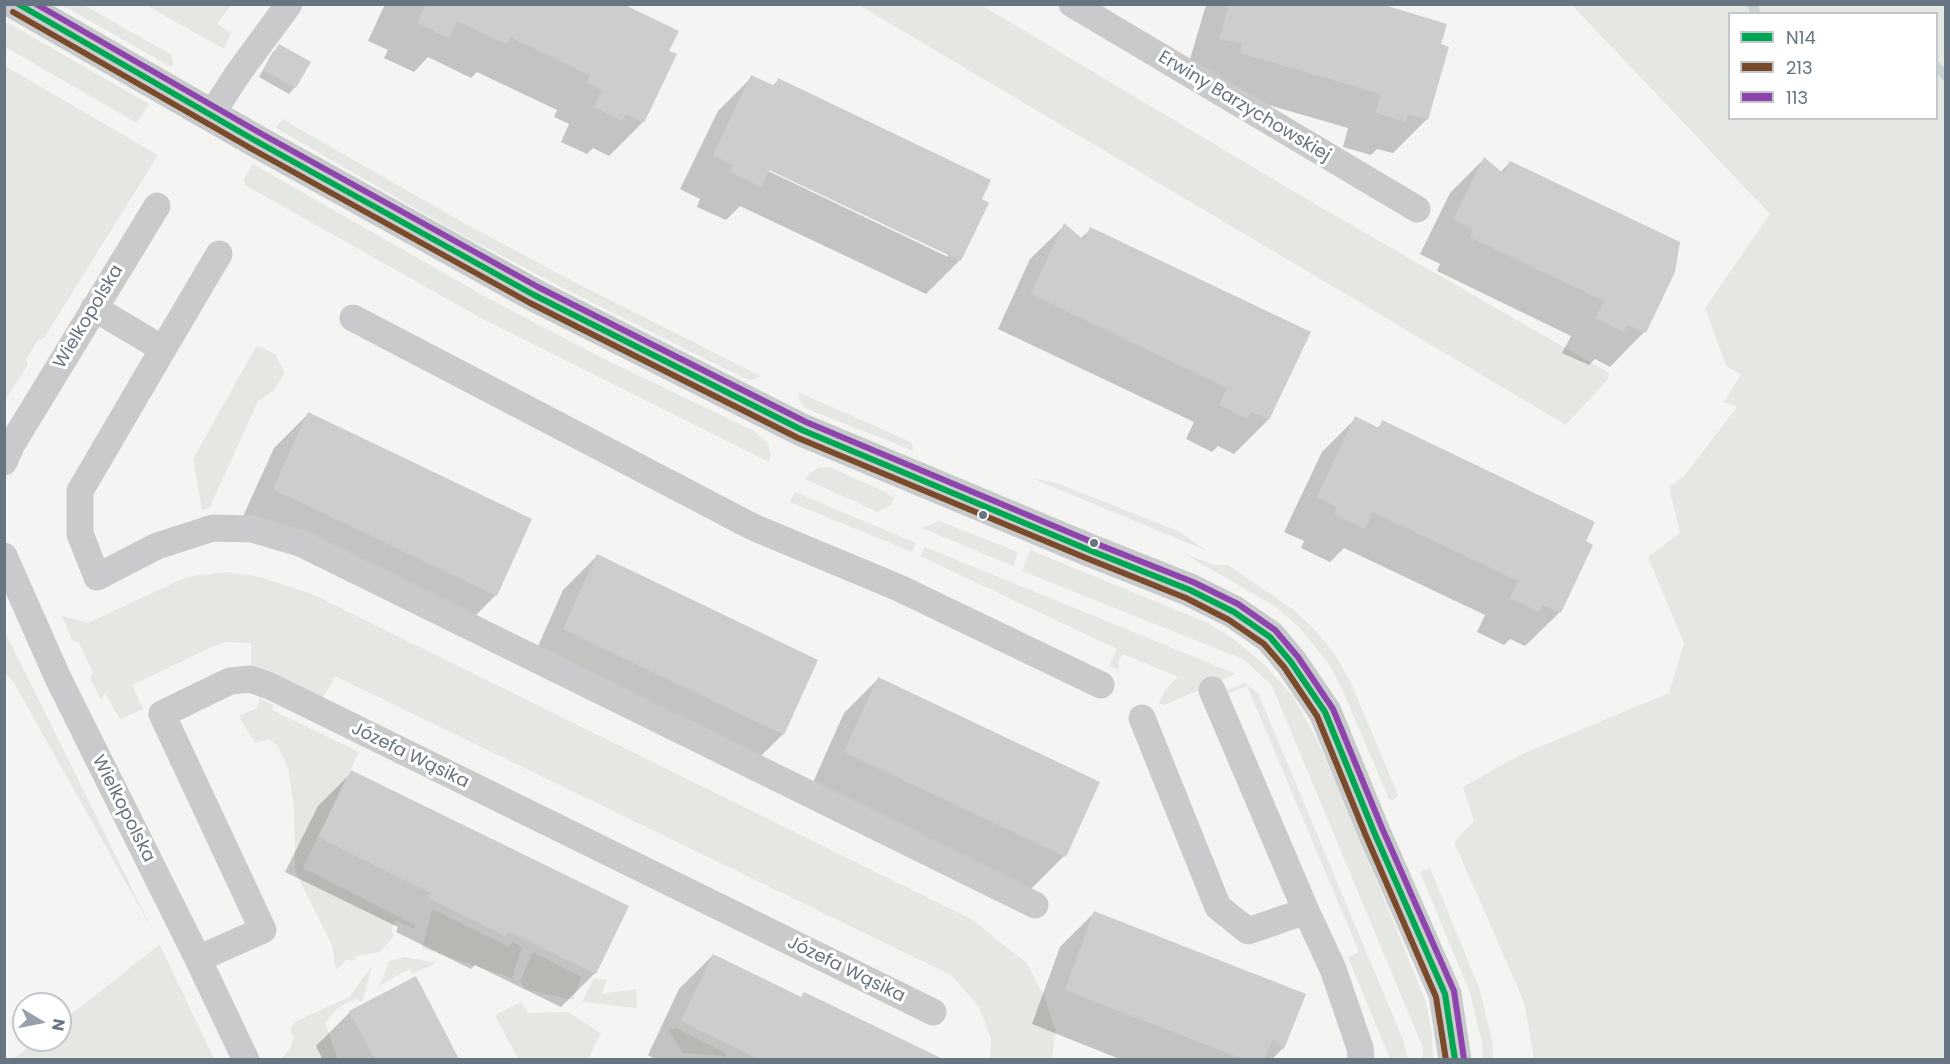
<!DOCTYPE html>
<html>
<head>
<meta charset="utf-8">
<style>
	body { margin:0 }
	#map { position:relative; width:1950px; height:1064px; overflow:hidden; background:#f4f5f3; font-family:Poppins,sans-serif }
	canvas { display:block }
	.frame { position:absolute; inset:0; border:6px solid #677481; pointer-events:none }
	.legend { position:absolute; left:1728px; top:12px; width:210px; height:108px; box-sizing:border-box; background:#fff; border:2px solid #c2c7cd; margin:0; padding:8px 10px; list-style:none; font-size:18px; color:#677481 }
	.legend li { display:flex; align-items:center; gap:12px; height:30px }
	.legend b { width:30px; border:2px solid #c2c7cd }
	.north { position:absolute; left:12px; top:992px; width:60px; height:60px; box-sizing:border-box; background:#fff; border:2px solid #c2c7cd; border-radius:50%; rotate:100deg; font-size:16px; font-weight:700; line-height:24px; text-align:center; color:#677481 }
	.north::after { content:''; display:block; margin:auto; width:21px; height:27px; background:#98a1a9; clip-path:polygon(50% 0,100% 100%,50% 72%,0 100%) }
</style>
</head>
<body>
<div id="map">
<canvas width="1950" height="1064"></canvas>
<div class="frame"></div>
<ul class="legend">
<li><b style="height:8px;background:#00a651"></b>N14</li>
<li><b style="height:8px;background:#7a4b2a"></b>213</li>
<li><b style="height:8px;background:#8e44ad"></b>113</li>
</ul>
<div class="north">N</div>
</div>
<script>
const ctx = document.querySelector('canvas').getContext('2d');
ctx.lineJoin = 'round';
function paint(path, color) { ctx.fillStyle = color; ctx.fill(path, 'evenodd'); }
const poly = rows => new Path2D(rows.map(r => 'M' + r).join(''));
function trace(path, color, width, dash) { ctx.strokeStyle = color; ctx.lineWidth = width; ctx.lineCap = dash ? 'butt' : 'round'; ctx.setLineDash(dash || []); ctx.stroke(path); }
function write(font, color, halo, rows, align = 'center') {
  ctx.font = font + ' Poppins,sans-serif'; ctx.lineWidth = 6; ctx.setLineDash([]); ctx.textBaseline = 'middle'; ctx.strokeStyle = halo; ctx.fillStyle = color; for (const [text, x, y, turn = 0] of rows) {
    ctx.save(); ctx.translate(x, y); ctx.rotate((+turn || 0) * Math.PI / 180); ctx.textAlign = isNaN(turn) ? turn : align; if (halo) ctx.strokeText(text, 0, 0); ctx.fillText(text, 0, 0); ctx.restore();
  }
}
paint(poly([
	[62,5,84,5,172,55,173,64,171,67],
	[146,5,231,5,217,24,231,33,224,49],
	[859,5,981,5,1315,204,1609,373,1608,379,1566,425],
	[1572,5,1945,5,1945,1059,1534,1059,1524,1002,1454,842,1474,821,1463,787,1520,755,1669,693,1684,643,1648,557,1680,533,1669,487,1685,475,1737,407,1724,402,1741,374,1726,366,1705,308,1770,214],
	[1730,14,1936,14,1936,118,1730,118],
	[5,21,149,104,137,123,5,47],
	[5,66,158,155,44,338,38,340,26,360,28,365,5,400],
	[282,119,464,223,578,284,761,376,753,380,746,379,567,290,449,228,276,128],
	[253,164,486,297,600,357,754,431,768,443,771,455,769,462,479,317,245,185,244,179],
	[257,345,275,354,285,373,273,391,258,401,210,507,202,510,193,459],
	[798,392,911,442,914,451,805,408,800,401],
	[830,467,885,492,894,498,891,505,878,512,805,479,811,472,819,468],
	[1031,478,1057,483,1178,531,1207,551],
	[795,492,916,543,912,552,790,502],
	[939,521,1018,552,1013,566,922,528],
	[925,547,1236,674,1164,705,1159,703,1165,690,1178,677,1123,654,1118,661,1119,670,1109,666,1117,649,920,556],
	[1030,550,1208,623,1235,640,1266,666,1294,698,1313,732,1336,781,1426,1002,1432,1034,1433,1059,1422,1059,1423,1048,1272,686,1245,660,1022,571],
	[1183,553,1214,565,1228,565,1294,610,1314,629,1336,656,1352,685,1398,795,1393,800,1389,799,1342,689,1329,664,1299,627,1276,607],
	[226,572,260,577,312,594,971,919,1027,963,1044,996,1056,1031,1052,1059,990,1059,991,1039,979,1007,951,975,335,676,323,698,251,668,251,643,227,642,212,647,132,685,143,709,120,719,105,693,101,700,90,678,93,673,79,643,72,640,62,616,88,623,186,577],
	[5,632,160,945,214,1059,13,1059,38,1040,60,1040,60,1023,160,944,16,686,5,672],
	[1245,683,1258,693,1404,1042,1408,1059,1390,1059,1348,957,1359,952,1247,686,1217,698,1219,694],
	[260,698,274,705,272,710,359,752,303,868,415,925,414,929,396,920,392,929,393,937,380,952,356,956,354,960,346,960,336,970,332,945,295,871,294,807,288,769,278,746,268,739,255,743,241,720,240,715,256,709],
	[1430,868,1480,990,1492,1041,1493,1059,1483,1059,1482,1043,1470,993,1420,872],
	[432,909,509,947,512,942,522,947,512,978,422,948],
	[533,952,581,977,573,1000,525,989,520,981],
	[405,957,436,963,412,974,410,969,382,984,379,988,389,961],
	[372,966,363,1000,360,1002,357,999,340,1006,325,1023,338,1059,283,1059,282,1058,290,1049,294,1037,290,1030,295,1022,349,997],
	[594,978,607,980,602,994,636,989,637,1008,582,1002],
	[521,1002,528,1013,568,1012,601,1033,588,1059,518,1059,495,1015],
	[676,1028,725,1053,727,1059,722,1059,725,1056,683,1053,668,1030]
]), '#e4e7e2');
paint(poly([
	[385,4,620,4,667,51,643,122,609,156,593,148,587,154,561,142,569,124,554,117,557,110,477,72,471,78,428,57,414,72,384,58,388,50,368,41],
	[1208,4,1376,4,1439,45,1427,119,1393,153,1377,149,1371,155,1343,147,1348,128,1206,87,1186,73,1205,8],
	[280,46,295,87,289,94,259,77,273,52],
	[752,77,772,86,779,80,980,200,960,260,926,294,740,206,726,220,697,207,700,199,680,189,718,111],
	[763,165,948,253,948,257,762,168],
	[1484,159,1500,173,1510,162,1673,272,1644,332,1610,367,1595,359,1589,365,1562,353,1571,336,1437,271,1440,264,1420,254,1450,193],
	[1064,226,1080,239,1091,229,1309,333,1268,420,1234,454,1218,446,1212,452,1186,439,1194,422,998,329,1030,259],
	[308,414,496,595,462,629,240,523,274,448],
	[1356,418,1377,428,1383,422,1584,542,1560,612,1525,646,1510,639,1504,645,1477,632,1485,615,1344,548,1330,562,1301,548,1304,541,1284,532,1322,452],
	[597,556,783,734,749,768,530,664,563,590],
	[878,679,1098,783,1064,856,1030,890,811,787,844,713],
	[352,772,595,973,561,1007,475,965,471,969,396,932,398,927,285,872,318,806],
	[1094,913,1304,995,1283,1048,1271,1060,1122,1060,1032,1024,1060,947],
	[713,955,800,998,804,993,936,1058,935,1060,656,1060,648,1055,679,989],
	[415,978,458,1060,323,1060,316,1046,350,1012]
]), '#0003');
trace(poly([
	[1752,4,1756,14],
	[1936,67,1946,76]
]), '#cbd2d4', 10);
paint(poly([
	[422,4,623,4,679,31,669,51,677,54,644,123,626,114,622,121,594,107,602,90,587,83,590,75,510,37,506,44,457,21,449,38,417,23,425,6],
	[1229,4,1381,4,1447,24,1441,44,1449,47,1428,120,1408,114,1406,122,1376,113,1381,94,1240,53,1242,43,1219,39],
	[279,44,311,62,296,88,264,70],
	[751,75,775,86,778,78,991,180,982,199,989,203,961,261,769,170,761,187,730,172,733,165,713,155],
	[1484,157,1504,174,1510,161,1680,242,1675,272,1646,333,1628,325,1624,332,1595,318,1604,301,1470,237,1473,229,1453,220],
	[1064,223,1084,240,1090,227,1311,332,1269,420,1251,412,1247,419,1219,405,1227,388,1031,294],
	[308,412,532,519,497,596,273,489],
	[1355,416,1379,428,1382,420,1595,522,1586,541,1593,545,1561,613,1542,605,1539,612,1510,598,1518,581,1373,512,1365,529,1334,514,1337,507,1317,497],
	[597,554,818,660,784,735,563,629],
	[878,677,1100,782,1066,857,844,752],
	[351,770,629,906,596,974,508,931,506,936,428,898,431,893,318,837],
	[1094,911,1306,994,1284,1049,1273,1039,1264,1059,1243,1059,1065,990],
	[713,954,801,997,804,992,943,1059,759,1059,681,1021],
	[416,976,459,1059,375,1059,349,1011]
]), '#cccece');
trace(poly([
	[1072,4,1417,209],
	[211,115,239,72,289,4],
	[94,308,163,349,80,491,80,534,97,577,157,546,213,528,252,529,300,543,1035,905],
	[353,318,753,527,899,588,1101,685],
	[163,349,219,254],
	[4,462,12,444,157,206],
	[4,556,57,676,198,959,246,1060],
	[1212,690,1306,911,1333,969,1360,1048,1361,1060],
	[1142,718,1218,907,1248,931,1306,911],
	[198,959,263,930,162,714,230,681,250,679,270,686,933,1012]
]), '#c9cacb', 27);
trace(poly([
	[17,4,256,141,534,295,802,430,1089,550,1190,590,1234,612,1270,637,1291,662,1325,712,1374,832,1445,994,1455,1060]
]), '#c9cacb', 33);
trace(poly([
	[18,4,256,141,534,295,802,430,1089,550,1190,590,1234,612,1270,637,1291,662,1325,712,1374,832,1445,994,1455,1060]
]), '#00a651', 6);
trace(poly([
	[13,12,252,149,530,303,798,438,1086,558,1186,598,1229,620,1264,644,1284,667,1317,716,1366,836,1436,997,1446,1060]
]), '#7a4b2a', 6);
trace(poly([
	[36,4,260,133,538,287,806,422,1092,542,1193,582,1238,604,1275,630,1298,657,1333,709,1382,828,1454,991,1464,1059]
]), '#8e44ad', 6);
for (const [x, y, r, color] of [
	[983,515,5,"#677481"],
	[1094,543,5,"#677481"]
]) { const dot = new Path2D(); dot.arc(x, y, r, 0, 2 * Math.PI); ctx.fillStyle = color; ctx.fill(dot); trace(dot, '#fff', 2); }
write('18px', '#677481', '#fff', [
	["Erwiny Barzychowskiej",1244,107,31],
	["Wielkopolska",89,317,-59],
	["Józefa Wąsika",410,756,26],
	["Wielkopolska",123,809,63],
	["Józefa Wąsika",846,970,26]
]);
</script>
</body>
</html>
